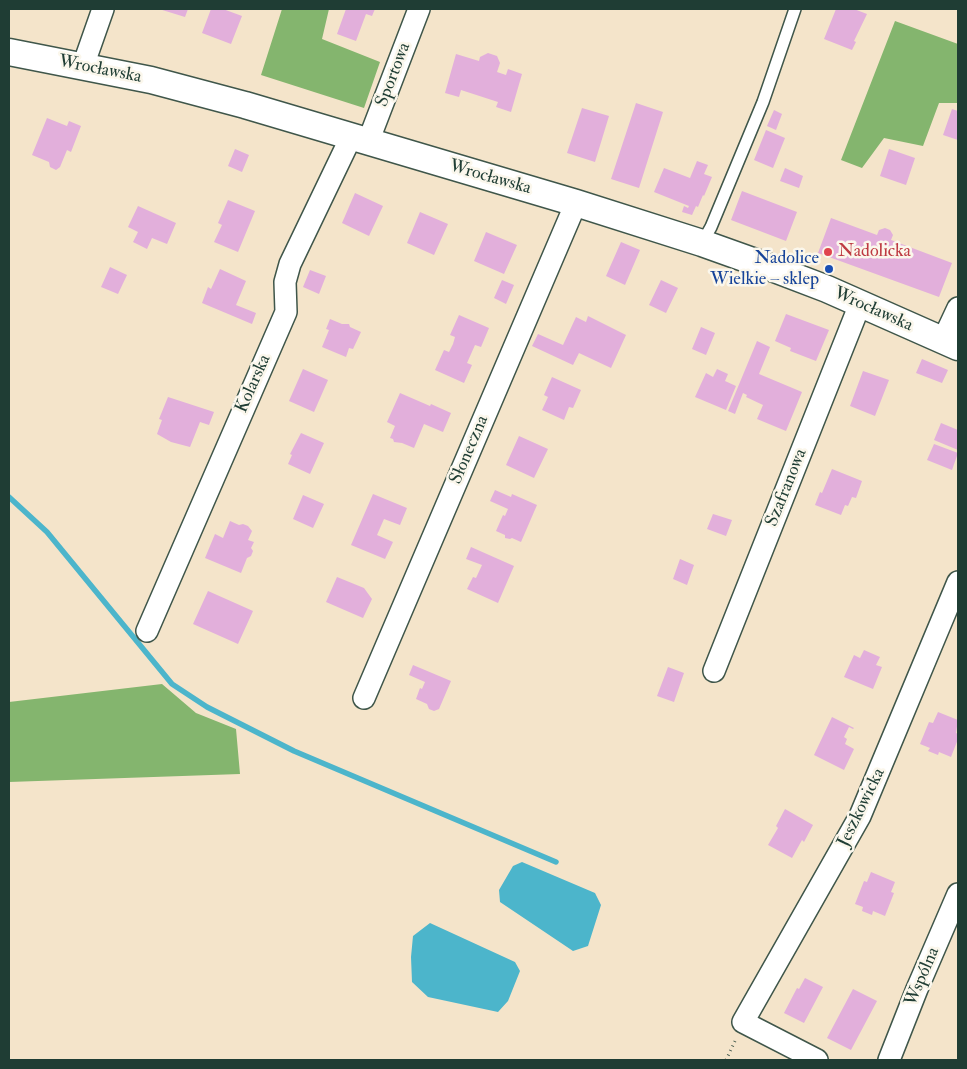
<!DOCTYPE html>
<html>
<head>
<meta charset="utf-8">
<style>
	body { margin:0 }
	#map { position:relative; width:967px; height:1069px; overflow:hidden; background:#f4e4ca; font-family:"IM FELL Double Pica",serif }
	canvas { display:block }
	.frame { position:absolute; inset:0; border:10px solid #1f3d34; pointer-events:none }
</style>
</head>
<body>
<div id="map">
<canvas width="967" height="1069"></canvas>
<div class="frame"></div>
</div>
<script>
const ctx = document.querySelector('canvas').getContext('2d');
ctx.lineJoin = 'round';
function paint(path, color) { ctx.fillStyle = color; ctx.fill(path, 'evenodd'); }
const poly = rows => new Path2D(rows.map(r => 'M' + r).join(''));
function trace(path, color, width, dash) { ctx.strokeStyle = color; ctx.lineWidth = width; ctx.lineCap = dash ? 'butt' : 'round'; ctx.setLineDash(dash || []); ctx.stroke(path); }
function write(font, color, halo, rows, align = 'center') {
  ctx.font = font + ' "IM FELL Double Pica",serif'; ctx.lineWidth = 5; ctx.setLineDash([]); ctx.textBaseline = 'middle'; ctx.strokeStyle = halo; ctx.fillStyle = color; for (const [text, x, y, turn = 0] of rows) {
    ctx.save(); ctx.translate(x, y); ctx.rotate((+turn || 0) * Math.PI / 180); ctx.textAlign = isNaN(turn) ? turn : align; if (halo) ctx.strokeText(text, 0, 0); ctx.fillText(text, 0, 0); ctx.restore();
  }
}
paint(poly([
	[282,9,329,9,322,39,380,62,364,108,261,75],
	[895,21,958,44,958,103,939,103,923,146,884,138,862,168,841,160],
	[162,684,196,713,236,729,240,774,9,782,9,702]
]), '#84b56e');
paint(poly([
	[522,862,595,893,601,905,588,946,573,951,500,902,499,890,513,866],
	[430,923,515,962,520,971,508,1001,498,1012,428,997,412,982,411,957,413,936]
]), '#4cb5cb');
trace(poly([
	[9,497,47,532,172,684,207,707,294,751,556,862]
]), '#4cb5cb', 5.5);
paint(poly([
	[159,9,188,9,185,17],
	[211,9,223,9,242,16,231,44,202,33],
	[346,9,375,9,372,16,366,14,356,41,337,34],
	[836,9,854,9,867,14,854,41,856,42,852,50,824,39],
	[488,53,497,56,500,63,497,72,506,75,508,69,522,74,511,112,496,107,498,102,461,90,459,97,445,93,456,54,479,61,480,57],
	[636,103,663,112,639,188,611,179],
	[582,108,609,116,595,162,567,153],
	[952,109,958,111,958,140,943,135],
	[774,110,782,114,776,130,767,126],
	[47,118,67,126,69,121,81,126,71,152,67,150,60,167,56,170,50,167,49,162,32,155],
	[766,130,785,138,773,168,754,160],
	[235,149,249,155,242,172,228,166],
	[889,149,915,158,906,185,880,176],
	[697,161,708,165,704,174,712,177,704,196,703,195,698,207,696,206,692,215,682,212,684,206,688,208,689,206,654,192,664,168,690,178],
	[785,168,803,176,799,188,780,181],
	[742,191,797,212,786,241,731,220],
	[355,193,383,206,369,236,342,223],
	[228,200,255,211,238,252,214,242,222,225,218,223],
	[138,206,176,223,167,244,152,238,147,249,133,242,138,232,128,227],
	[420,212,448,224,434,255,407,243],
	[831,218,877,235,879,230,885,228,890,230,893,235,891,240,952,263,939,297,818,253],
	[486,232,517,245,504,274,474,261],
	[621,242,640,250,625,285,606,276],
	[110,267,127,275,118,294,101,287],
	[220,269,246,281,236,305,256,313,252,324,202,303,208,287,211,289],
	[310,270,326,276,319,294,303,287],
	[502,280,514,285,506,304,494,298],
	[661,280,678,288,666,313,649,305],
	[786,314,829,330,816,361,790,351,791,348,775,341],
	[459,315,489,328,481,347,475,345,467,363,472,365,464,383,435,370,444,350,449,352,453,344,455,337,450,335],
	[588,316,626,335,611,368,579,353,573,365,532,346,538,334,563,345,576,317,586,322],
	[330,319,342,324,349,324,350,327,361,332,353,349,349,348,346,357,322,347,329,330,326,329],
	[701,327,715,333,706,355,692,349],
	[757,341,770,347,759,374,802,392,786,431,757,419,763,405,746,397,747,395,743,393,735,414,728,411],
	[922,359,948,370,942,383,916,373],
	[303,369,328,380,314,412,289,401],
	[717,369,728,374,725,381,736,386,726,410,695,397,706,373,713,377],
	[863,371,889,380,875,416,850,406],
	[552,377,581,390,573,408,569,407,564,420,542,410,548,397,544,395],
	[400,393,430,406,431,404,451,413,443,432,424,424,414,448,402,443,394,442,393,439,390,438,395,426,387,422],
	[168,397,214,412,209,425,200,422,190,447,171,442,157,434,162,420,159,419],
	[941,423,958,430,958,450,934,440],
	[301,433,324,443,310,474,288,464,292,455,290,454],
	[519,436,548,449,534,478,506,465],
	[934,444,958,453,952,470,927,460],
	[832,469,862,481,856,498,852,497,848,506,845,505,841,515,815,505,820,492,822,493],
	[495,490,511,497,512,494,537,505,521,542,512,538,510,539,505,538,505,535,496,531,503,515,505,516,508,509,490,501],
	[373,494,407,508,400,525,384,519,377,535,393,542,385,559,351,545],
	[303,495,324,504,313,528,293,519],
	[713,514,732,520,726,536,707,529],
	[230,521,239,525,243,524,248,526,252,531,248,540,254,542,251,548,253,551,251,556,247,558,241,573,205,558,215,534,223,538],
	[471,547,514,566,498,603,467,589,473,577,476,578,482,565,466,559],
	[680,559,694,565,687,585,673,579],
	[337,577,364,588,372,599,363,618,326,602],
	[208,591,253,611,238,644,193,624],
	[864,650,880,657,876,665,882,667,873,689,844,677,854,655,860,658],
	[413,665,451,681,439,709,434,711,429,709,427,704,416,699,420,688,422,689,425,682,409,675],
	[668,667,684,673,674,702,657,696],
	[938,712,958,720,956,733,958,734,958,739,951,757,939,752,938,755,928,751,930,748,920,744,929,722,933,723],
	[832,717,854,728,853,729,849,727,844,737,847,739,845,744,854,749,844,770,814,755],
	[785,809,813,825,804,842,802,840,792,858,768,845,778,828,776,826],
	[871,872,895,882,891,892,894,893,885,916,873,911,872,915,862,911,863,907,855,904,864,881,867,882],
	[805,978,823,987,804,1023,784,1013,797,988,799,989],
	[853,989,877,1001,851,1050,827,1038]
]), '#e2afdb');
const service = poly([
	[702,243,711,227,763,102,795,9]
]);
const minor = poly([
	[83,66,103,9],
	[368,142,419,9],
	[943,340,958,308],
	[147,631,286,312,285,282,290,264,351,137],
	[714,671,860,304],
	[364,698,576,203],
	[817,1060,743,1022,860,816,958,582],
	[889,1060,917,989,958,894]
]);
const tertiary = poly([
	[9,52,151,80,245,105,576,203,702,243,772,268,827,289,958,347]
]);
trace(service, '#3f564a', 14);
trace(minor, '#3f564a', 24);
trace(tertiary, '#3f564a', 29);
trace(poly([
	[726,1060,736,1039]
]), '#3f564a', 3, [1, 4]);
trace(service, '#fff', 11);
trace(minor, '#fff', 21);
trace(tertiary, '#fff', 26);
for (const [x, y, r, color] of [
	[828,252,5,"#e0444e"],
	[829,269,5,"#1a4fb4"]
]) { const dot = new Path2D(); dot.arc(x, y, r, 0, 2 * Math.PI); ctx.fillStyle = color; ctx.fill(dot); trace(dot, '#fbf7ec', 2); }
write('18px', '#1f3d34', '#fbf7ec', [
	["Wrocławska",100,70,11],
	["Sportowa",394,75,-69],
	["Wrocławska",490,178,16],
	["Wrocławska",873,310,24],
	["Kolarska",254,384,-66],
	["Słoneczna",470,450,-67],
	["Szafranowa",787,488,-68],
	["Jeszkowicka",862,808,-64],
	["Wspólna",923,977,-67]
]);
write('18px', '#be3a42', '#fbf7ec', [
	["Nadolicka",838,252]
], 'left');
write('18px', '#164399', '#fbf7ec', [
	["Nadolice",819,259],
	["Wielkie – sklep",819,280]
], 'right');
</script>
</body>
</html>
